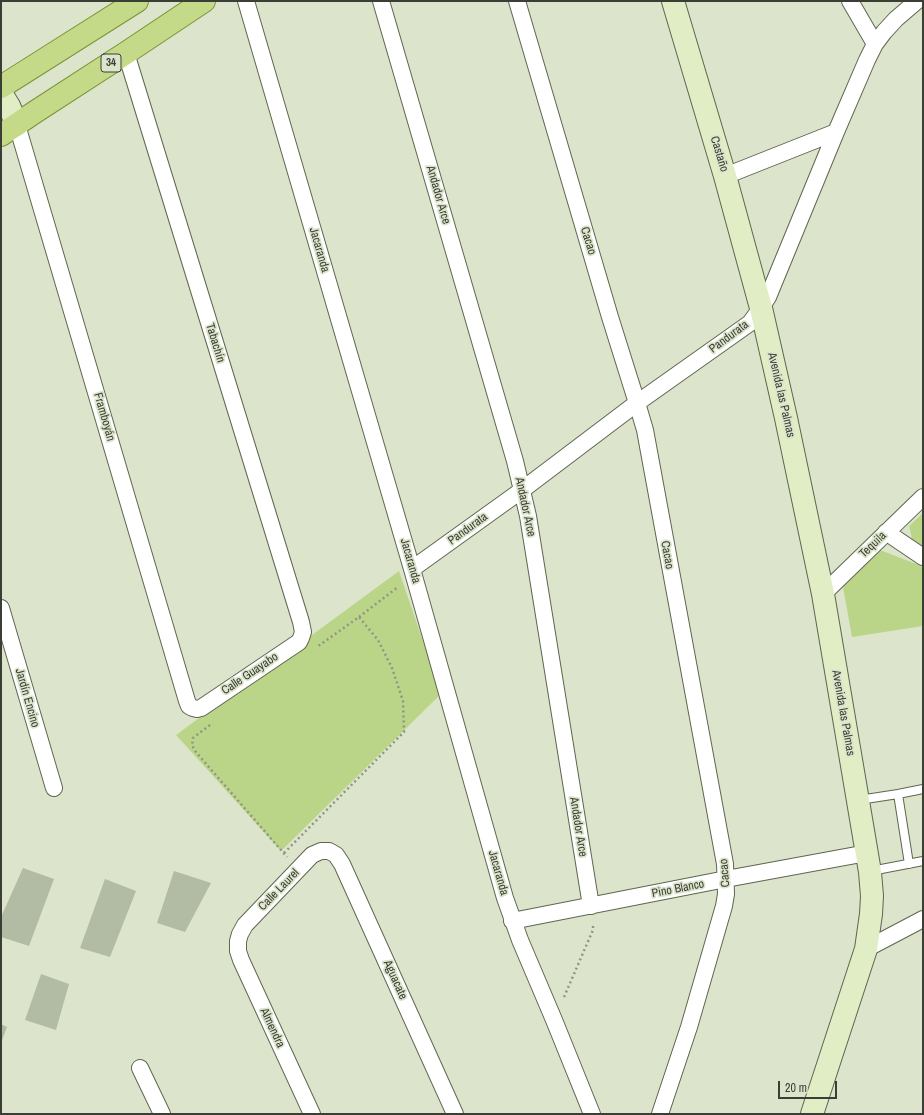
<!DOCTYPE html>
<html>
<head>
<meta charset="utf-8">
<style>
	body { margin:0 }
	#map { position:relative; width:924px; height:1115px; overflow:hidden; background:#dce5cc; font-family:"Archivo Narrow",sans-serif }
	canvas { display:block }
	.frame { position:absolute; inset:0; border:2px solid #3a3e34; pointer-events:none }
	.scale { position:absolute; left:778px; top:1081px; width:59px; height:18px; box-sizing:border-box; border:2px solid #3a3e34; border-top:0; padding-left:5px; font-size:12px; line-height:14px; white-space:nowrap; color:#3a3e34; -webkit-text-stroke:3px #dce5cc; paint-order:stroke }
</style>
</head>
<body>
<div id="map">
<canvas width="924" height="1115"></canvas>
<div class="frame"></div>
<div class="scale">20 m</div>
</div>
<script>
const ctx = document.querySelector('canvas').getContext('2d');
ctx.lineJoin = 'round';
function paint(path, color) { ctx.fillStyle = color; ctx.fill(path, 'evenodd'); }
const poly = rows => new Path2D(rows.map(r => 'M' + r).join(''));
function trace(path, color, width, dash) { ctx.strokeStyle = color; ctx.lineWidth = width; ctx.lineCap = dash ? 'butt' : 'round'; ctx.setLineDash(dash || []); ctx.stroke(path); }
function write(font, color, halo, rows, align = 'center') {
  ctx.font = font + ' "Archivo Narrow",sans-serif'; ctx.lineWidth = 3.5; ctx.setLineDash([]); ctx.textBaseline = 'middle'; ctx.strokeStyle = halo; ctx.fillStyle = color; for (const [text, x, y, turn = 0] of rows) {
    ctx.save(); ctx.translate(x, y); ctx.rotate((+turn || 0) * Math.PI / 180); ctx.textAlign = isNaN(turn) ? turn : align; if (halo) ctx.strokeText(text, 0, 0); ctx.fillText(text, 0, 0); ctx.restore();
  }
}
paint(poly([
	[923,513,923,548,913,543,909,526],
	[880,550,919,565,923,568,923,626,852,637,843,587],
	[399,571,441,694,281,851,176,735]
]), '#bbd588');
paint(poly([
	[23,868,54,879,29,946,1,937,1,917],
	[174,871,211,883,185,932,157,923],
	[105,879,136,891,110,957,80,948],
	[41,974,69,984,56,1030,25,1020],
	[1,1024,7,1027,1,1043]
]), '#b2bba3');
const lane = poly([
	[898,794,923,789],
	[859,800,898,794,909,864],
	[871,871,923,861]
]);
const street = poly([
	[246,1,412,569,505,898,520,940,554,1020,592,1114],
	[381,1,515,461,528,516,591,906],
	[517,1,610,317,637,403,645,430,725,864,726,894,724,906,689,1027,660,1114],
	[850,1,875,44],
	[17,125,187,701,189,706,193,708,197,709,201,708,299,642,301,638,303,632,301,622,126,53],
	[725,176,836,132],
	[886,532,923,557],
	[412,569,522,490,637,403,750,323,761,308,768,297,836,132,867,60,875,44,884,32,896,19,917,1],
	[823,594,923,497],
	[1,608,54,788],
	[512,921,726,879,867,853],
	[866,949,923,919],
	[140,1068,162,1114],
	[312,1114,241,960,238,951,238,941,240,934,245,925,312,855,321,851,329,851,336,855,342,864,455,1114]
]);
const secondary = poly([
	[673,1,725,176,761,308,786,418,823,594,870,872,872,896,871,914,866,949,812,1114],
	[1,93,9,106,17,125]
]);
const primary = poly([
	[1,87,137,1],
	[1,135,35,112,126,53,204,1]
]);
trace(lane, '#5e6650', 10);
trace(street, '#5e6650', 18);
trace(secondary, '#5e6650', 24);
trace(primary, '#7a9437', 24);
trace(poly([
	[359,617,398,587],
	[210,725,193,738,192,745,195,751,287,857],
	[284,853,404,732,403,701,392,668,378,640,359,617,317,647],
	[564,997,593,930,593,924]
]), '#8f9684', 2.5, [2, 3]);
trace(lane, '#fff', 8);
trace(street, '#fff', 16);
trace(secondary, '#e1edc4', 22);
trace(primary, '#c4da88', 22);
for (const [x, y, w] of [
	[111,63,20]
]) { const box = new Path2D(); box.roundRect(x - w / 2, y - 9, w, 18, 3); ctx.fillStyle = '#dce5cc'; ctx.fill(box); trace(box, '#3a3e34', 1); }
write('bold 11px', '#3a3e34', null, [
	["34",111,63]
]);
write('12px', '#3a3e34', '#dce5cc', [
	["Castaño",719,154,73],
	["Andador Arce",438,195,74],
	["Cacao",588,241,73],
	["Jacaranda",319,250,74],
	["Pandurata",729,337,-37],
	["Tabachín",215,343,73],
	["Avenida las Palmas",781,395,77],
	["Framboyán",104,417,74],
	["Andador Arce",525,507,78],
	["Pandurata",468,529,-36],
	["Tequila",873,545,-44],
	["Cacao",667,555,80],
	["Jacaranda",410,561,74],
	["Calle Guayabo",250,674,-34],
	["Jardín Encino",27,698,74],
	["Avenida las Palmas",843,713,80],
	["Andador Arce",578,827,81],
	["Jacaranda",498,873,74],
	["Cacao",725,873,-94],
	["Pino Blanco",678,889,-11],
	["Calle Laurel",279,890,-46],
	["Aguacate",395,980,66],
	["Almendra",272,1028,65]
]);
</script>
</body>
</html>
